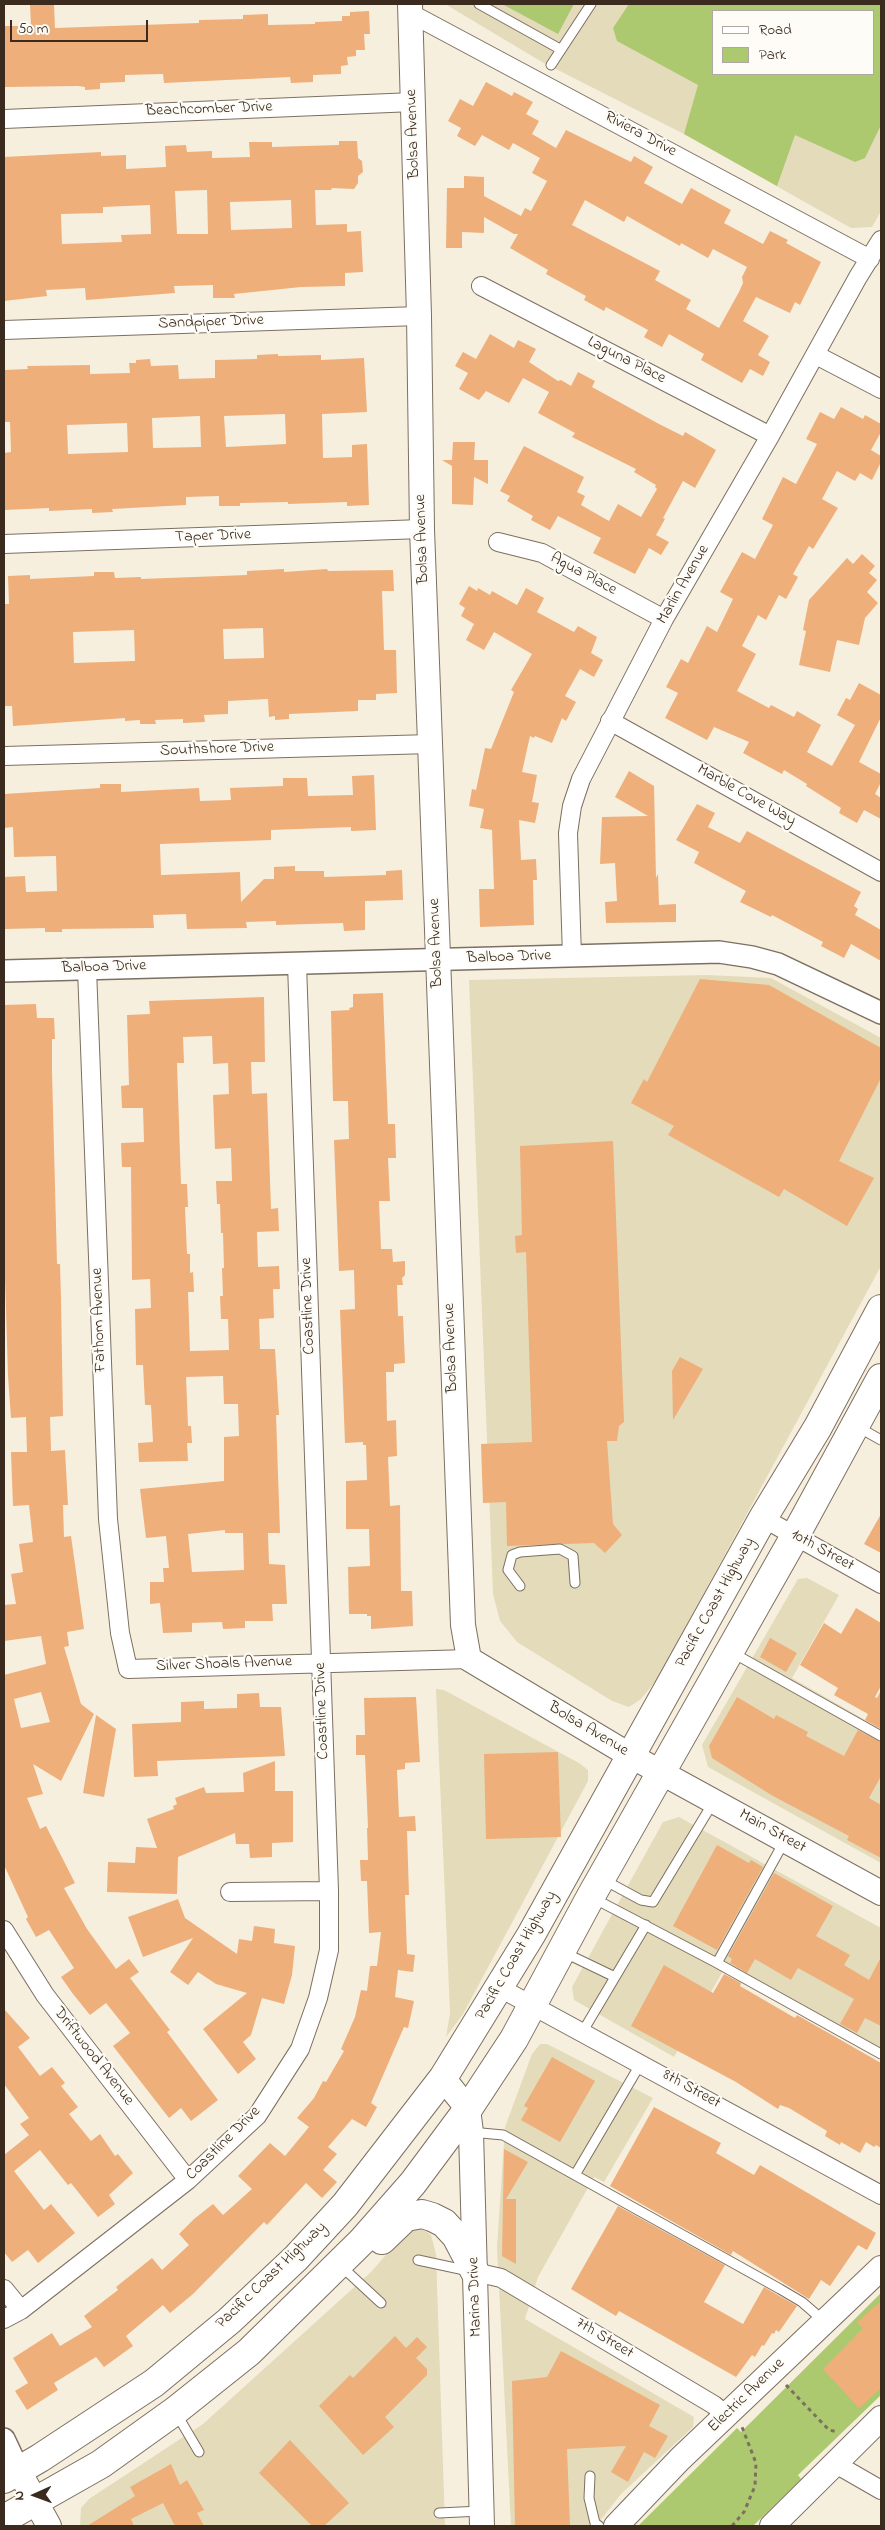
<!DOCTYPE html>
<html>
<head>
<meta charset="utf-8">
<style>
	body { margin:0 }
	#map { position:relative; width:885px; height:2530px; overflow:hidden; background:#f7efde; font-family:"Indie Flower",sans-serif }
	canvas { display:block }
	.frame { position:absolute; inset:0; border:5px solid #3b2a1e; pointer-events:none }
	.legend { position:absolute; left:712px; top:10px; width:162px; height:65px; box-sizing:border-box; background:#fdfcf7; border:1px solid #afa8a0; margin:0; padding:6px 9px; list-style:none; font-size:15px; color:#3b2a1e }
	.legend li { display:flex; align-items:center; gap:10px; height:25px }
	.legend b { width:25px; border:1px solid #afa8a0 }
	.north { position:absolute; left:10px; top:2470px; width:50px; height:50px; -webkit-text-stroke:4px #fdfcf7; paint-order:stroke; rotate:268deg; font-size:14px; font-weight:700; line-height:20px; text-align:center; color:#3b2a1e }
	.north::after { content:''; display:block; margin:auto; width:18px; height:22px; background:#3b2a1e; clip-path:polygon(50% 0,100% 100%,50% 72%,0 100%) }
	.scale { position:absolute; left:10px; top:20px; width:138px; height:22px; box-sizing:border-box; border:2px solid #3b2a1e; border-top:0; padding-left:6px; font-size:15px; line-height:18px; white-space:nowrap; color:#3b2a1e; -webkit-text-stroke:4px #fdfcf7; paint-order:stroke }
</style>
</head>
<body>
<div id="map">
<canvas width="885" height="2530"></canvas>
<div class="frame"></div>
<ul class="legend">
<li><b style="height:6px;background:#fff"></b>Road</li>
<li><b style="height:14px;background:#acc970"></b>Park</li>
</ul>
<div class="north">N</div>
<div class="scale">50 m</div>
</div>
<script>
const ctx = document.querySelector('canvas').getContext('2d');
ctx.lineJoin = 'round';
function paint(path, color) { ctx.fillStyle = color; ctx.fill(path, 'evenodd'); }
const poly = rows => new Path2D(rows.map(r => 'M' + r).join(''));
function trace(path, color, width, dash) { ctx.strokeStyle = color; ctx.lineWidth = width; ctx.lineCap = dash ? 'butt' : 'round'; ctx.setLineDash(dash || []); ctx.stroke(path); }
function write(font, color, halo, rows, align = 'center') {
  ctx.font = font + ' "Indie Flower",sans-serif'; ctx.lineWidth = 4.5; ctx.setLineDash([]); ctx.textBaseline = 'middle'; ctx.strokeStyle = halo; ctx.fillStyle = color; for (const [text, x, y, turn = 0] of rows) {
    ctx.save(); ctx.translate(x, y); ctx.rotate((+turn || 0) * Math.PI / 180); ctx.textAlign = isNaN(turn) ? turn : align; if (halo) ctx.strokeText(text, 0, 0); ctx.fillText(text, 0, 0); ctx.restore();
  }
}
paint(poly([
	[445,4,881,4,881,211,872,227,851,228,684,134,542,62],
	[714,11,874,11,874,74,714,74],
	[707,975,771,978,881,1038,881,1266,658,1678,641,1699,629,1707,612,1701,517,1642,500,1621,493,1594,469,980],
	[807,1578,839,1595,792,1678,881,1729,881,1863,708,1767,702,1745,798,1579],
	[436,1689,444,1690,579,1763,588,1770,588,1781,463,2014,446,2037,450,2013],
	[679,1817,881,1928,881,2059,723,1971,674,2057,574,2000,572,1987,663,1822],
	[540,2044,547,2044,653,2098,604,2182,594,2177,538,2277,525,2319,694,2417,693,2427,621,2494,596,2526,511,2526,497,2247,505,2127,532,2054],
	[414,2229,423,2229,431,2235,436,2254,445,2526,80,2526,81,2508,89,2499,203,2424,371,2272,405,2233]
]), '#e4dbba');
paint(poly([
	[502,4,574,4,558,34],
	[629,4,881,4,881,125,865,158,855,162,795,135,777,186,684,134,698,85,617,41,613,28],
	[714,11,874,11,874,74,714,74],
	[881,2293,881,2395,798,2475,801,2479,753,2526,638,2526,737,2428,741,2432]
]), '#acc970');
paint(poly([
	[30,4,54,4,55,28,199,23,199,20,243,19,243,15,268,14,268,25,315,24,315,22,342,21,342,16,350,16,350,12,369,11,370,34,364,34,365,50,356,50,356,56,347,57,348,65,341,66,341,74,313,75,313,82,291,83,290,77,164,83,163,74,125,75,125,82,100,83,100,89,85,90,85,87,78,86,4,87,4,26,31,26],
	[486,82,512,96,514,92,533,102,526,114,539,121,532,134,556,148,566,130,631,162,634,156,653,167,644,183,682,204,691,188,731,210,724,223,763,244,770,231,788,240,786,243,821,262,800,305,795,302,790,313,756,297,743,321,769,336,758,355,770,362,763,376,750,369,742,383,701,360,704,354,669,334,662,347,644,337,648,330,606,307,604,311,584,300,586,296,546,274,548,270,510,248,518,234,514,234,484,217,484,233,462,232,462,248,446,248,447,188,464,188,464,176,484,177,484,196,521,216,525,208,531,211,547,181,532,173,540,158,513,143,509,150,482,135,475,146,457,136,461,128,448,121,460,99,473,106],
	[585,200,624,222,627,216,680,246,681,243,708,258,713,249,747,267,742,277,743,283,739,292,719,328,686,309,691,300,655,280,660,271,572,225],
	[339,141,357,141,358,158,362,161,363,172,358,176,358,183,354,189,332,188,331,190,315,190,316,225,347,224,347,232,361,231,363,272,345,273,345,286,301,287,234,294,235,298,213,298,213,285,174,286,175,293,86,300,85,288,46,290,47,296,4,301,4,157,101,152,101,156,126,155,126,169,166,167,165,146,186,145,187,152,212,151,212,158,250,157,249,142,272,142,272,147,339,145],
	[207,190,208,234,177,234,175,191],
	[291,200,292,228,231,230,230,202],
	[150,205,151,234,121,235,122,242,62,244,61,214,103,213,103,207],
	[490,334,514,348,518,340,536,349,529,362,558,381,561,380,571,386,578,372,595,381,592,387,659,424,683,436,685,432,716,450,695,488,683,481,663,518,665,519,656,535,669,542,661,555,649,548,635,574,593,553,601,538,558,516,550,530,531,520,533,516,507,501,510,496,500,491,524,446,584,477,577,492,585,496,581,505,609,521,618,504,641,517,657,489,655,487,656,485,634,472,636,469,572,437,575,433,538,413,549,392,523,378,509,403,486,391,479,400,459,389,468,373,455,366,463,352,476,359],
	[278,354,278,356,321,355,321,360,364,358,367,412,322,414,323,458,352,457,352,445,367,444,369,505,347,506,347,502,288,504,288,502,240,503,240,506,219,506,219,496,186,497,186,505,112,509,113,512,92,513,92,509,49,511,49,508,4,510,4,453,11,452,10,422,4,422,4,370,28,369,27,366,90,365,90,374,130,373,129,363,136,363,136,360,150,359,151,366,178,365,179,379,215,378,215,360,257,359,257,355],
	[285,414,286,444,226,447,224,416],
	[200,416,201,447,153,448,152,418],
	[127,423,128,452,68,454,67,425],
	[841,407,863,419,865,415,881,424,881,432,871,450,881,456,881,462,872,480,860,473,855,481,837,471,822,499,838,508,813,549,809,546,793,574,798,577,786,599,779,595,766,620,758,615,742,646,756,654,737,691,769,708,771,705,794,717,797,711,821,725,807,752,832,766,855,725,837,715,846,698,850,700,859,683,881,695,881,717,859,762,881,774,881,782,875,794,881,798,881,819,864,810,857,823,839,813,841,808,806,786,807,784,784,770,782,774,743,753,749,742,714,727,707,740,665,718,678,693,666,687,681,659,688,663,707,626,717,632,733,599,720,592,742,552,755,559,773,525,762,519,783,477,796,484,817,444,806,439,820,412,834,419],
	[453,442,475,442,474,460,488,460,488,484,474,477,473,505,452,504,452,466,442,460,452,460],
	[862,554,875,566,869,573,877,580,867,592,878,603,865,618,859,645,837,640,830,672,799,665,806,631,803,630,809,600,847,558,853,564],
	[284,569,284,572,327,569,328,571,393,570,394,591,382,591,384,650,396,650,397,693,376,694,376,700,358,700,358,711,289,714,289,719,275,720,275,716,269,717,268,699,228,701,228,714,204,715,205,722,183,723,183,719,155,720,156,724,140,724,140,720,125,721,125,718,13,726,12,706,4,706,4,604,9,604,8,576,30,575,30,579,94,576,94,572,114,572,115,578,141,577,141,579,247,575,247,571],
	[263,628,264,658,224,659,223,629],
	[134,630,135,661,74,663,73,632],
	[469,586,477,591,478,588,490,595,492,591,517,605,526,588,544,598,537,612,574,632,578,626,597,637,591,653,603,660,594,677,580,669,565,696,576,702,566,721,562,718,552,743,535,736,534,738,530,736,522,772,537,775,532,802,539,803,535,823,519,820,521,860,536,859,537,880,533,880,534,925,480,927,479,889,494,889,492,830,480,828,484,809,469,806,472,789,476,790,485,748,491,749,514,692,511,690,532,654,494,632,484,650,466,640,474,624,461,616,465,608,459,604],
	[629,771,654,786,656,878,658,874,659,905,676,904,676,922,606,923,605,902,617,901,615,863,600,864,602,817,648,816,615,797],
	[374,775,376,830,351,831,351,827,271,830,271,840,160,844,161,875,240,872,241,902,264,879,274,879,274,867,295,866,295,871,324,871,324,877,386,875,386,871,402,870,403,900,365,901,365,930,344,931,343,923,276,925,276,921,246,922,247,928,187,929,186,914,153,915,154,928,62,929,62,932,45,932,45,928,5,929,4,877,25,876,26,892,57,891,56,856,14,857,13,827,4,828,4,794,100,788,100,784,121,784,121,792,199,788,200,801,231,800,230,788,283,786,283,778,307,778,308,796,353,795,352,776],
	[697,804,715,813,708,827,740,843,747,831,861,892,854,906,858,909,855,915,881,930,881,961,851,944,844,958,821,946,823,942,772,915,771,917,740,902,746,891,694,863,699,852,676,840],
	[700,979,769,985,881,1048,881,1078,839,1161,874,1178,847,1226,784,1189,779,1197,668,1135,674,1126,631,1103,644,1079,647,1082],
	[383,993,388,1124,395,1124,396,1158,388,1158,390,1201,379,1201,381,1249,392,1249,393,1262,405,1261,405,1275,402,1278,403,1285,397,1285,398,1316,403,1316,405,1363,394,1364,394,1372,386,1372,387,1421,396,1420,397,1456,388,1457,390,1506,400,1505,401,1591,412,1591,413,1626,371,1629,371,1616,367,1616,367,1614,349,1614,348,1567,370,1566,369,1529,346,1529,346,1481,367,1480,366,1445,363,1445,363,1442,345,1443,340,1310,355,1309,354,1270,339,1271,334,1140,349,1139,348,1101,333,1101,331,1011,350,1010,349,1008,353,1007,353,994],
	[264,997,265,1062,251,1062,252,1094,267,1093,271,1209,278,1208,279,1231,257,1232,258,1267,279,1266,280,1289,273,1289,274,1318,259,1319,260,1349,275,1349,279,1415,276,1415,280,1533,268,1533,269,1564,285,1565,287,1604,272,1604,273,1621,245,1621,245,1628,223,1629,222,1622,192,1623,192,1632,163,1633,160,1603,150,1604,150,1582,164,1582,163,1568,169,1568,166,1536,146,1538,140,1489,224,1481,224,1437,239,1436,238,1404,224,1404,223,1376,186,1377,188,1426,191,1426,192,1443,187,1443,188,1461,139,1462,138,1443,153,1442,151,1405,145,1405,143,1365,136,1365,135,1309,151,1308,150,1279,132,1280,131,1167,122,1167,121,1143,144,1142,143,1108,122,1108,121,1086,129,1085,127,1015,150,1014,149,1001],
	[212,1036,213,1064,228,1063,229,1094,213,1095,215,1149,231,1148,232,1181,216,1181,217,1204,220,1204,221,1233,223,1233,224,1268,222,1268,223,1296,220,1296,221,1319,228,1319,229,1350,190,1351,188,1292,194,1292,193,1272,190,1273,190,1254,187,1254,185,1207,188,1207,187,1184,181,1184,177,1063,184,1063,183,1037],
	[225,1530,225,1533,243,1533,244,1570,192,1572,188,1534],
	[36,1004,37,1018,54,1018,55,1039,52,1039,52,1071,57,1264,60,1264,61,1299,63,1416,50,1417,51,1451,65,1450,68,1505,63,1505,64,1537,71,1536,84,1629,67,1632,69,1646,64,1647,81,1704,94,1714,61,1781,33,1764,43,1794,27,1798,40,1829,46,1826,75,1883,64,1888,87,1929,116,1969,129,1959,139,1972,130,1978,170,2030,167,2032,218,2100,191,2121,181,2108,169,2118,113,2046,130,2033,106,2003,90,2015,73,1994,61,1977,74,1968,49,1930,36,1937,26,1919,28,1917,4,1865,4,1675,46,1664,41,1636,4,1641,4,1605,16,1604,11,1574,23,1572,19,1544,33,1542,29,1505,13,1506,11,1452,27,1452,26,1417,11,1418,8,1376,4,1245,4,1005],
	[41,1692,50,1722,21,1728,14,1699],
	[613,1141,624,1422,619,1426,617,1441,607,1441,613,1524,622,1535,605,1553,594,1543,507,1546,506,1502,483,1503,481,1444,532,1442,526,1252,516,1253,515,1236,522,1235,520,1146],
	[680,1357,703,1369,673,1420,672,1371],
	[881,1514,881,1553,864,1544],
	[856,1608,881,1623,881,1686,875,1697,877,1698,881,1690,881,1729,865,1720,868,1714,834,1695,838,1688,800,1665,824,1623,841,1634],
	[770,1638,797,1653,786,1672,760,1657],
	[259,1693,260,1707,281,1707,285,1756,157,1761,158,1776,134,1777,132,1724,181,1722,181,1702,204,1701,204,1709,237,1708,237,1694],
	[416,1697,420,1762,405,1763,405,1769,397,1770,399,1817,415,1816,416,1831,407,1831,409,1895,405,1895,407,1954,415,1955,413,1972,398,1970,395,1997,414,2001,408,2028,404,2027,371,2103,377,2107,366,2127,352,2119,328,2147,337,2154,323,2170,337,2182,322,2198,306,2183,267,2225,264,2222,193,2294,170,2313,163,2305,126,2336,133,2346,104,2367,96,2357,54,2383,58,2390,27,2410,15,2391,28,2383,13,2358,52,2333,60,2346,92,2327,84,2316,118,2290,116,2287,152,2258,162,2270,189,2245,179,2234,194,2219,213,2204,223,2215,252,2189,238,2176,270,2143,285,2156,309,2127,297,2118,314,2098,323,2081,326,2082,344,2051,341,2049,355,2017,361,1990,367,1991,370,1966,377,1966,381,1932,369,1933,367,1881,361,1881,360,1860,368,1860,367,1828,368,1828,365,1755,356,1755,356,1735,365,1735,364,1698],
	[737,1697,774,1719,776,1715,808,1732,806,1736,844,1756,858,1730,881,1742,881,1776,869,1798,881,1805,881,1858,847,1840,849,1836,773,1796,712,1758,709,1746],
	[96,1715,116,1729,104,1797,83,1793],
	[558,1752,561,1837,486,1839,484,1754],
	[275,1761,275,1791,293,1791,293,1842,272,1843,272,1857,250,1858,249,1844,236,1844,235,1833,178,1857,177,1894,107,1892,108,1862,135,1863,136,1847,157,1848,147,1819,174,1809,173,1806,177,1804,175,1798,204,1787,206,1793,244,1792,243,1773],
	[717,1845,749,1863,751,1860,763,1867,717,1950,673,1926],
	[774,1873,833,1906,816,1936,850,1955,844,1965,869,1980,881,1957,881,2026,865,2018,857,2033,840,2024,854,1999,798,1968,791,1980,755,1959,747,1973,730,1963,732,1959,728,1956],
	[178,1899,185,1918,237,1954,239,1939,252,1941,254,1926,275,1929,274,1943,295,1946,292,1975,284,2004,262,1998,251,2035,243,2042,256,2059,238,2074,203,2029,247,1993,216,1984,198,1972,188,1985,170,1972,193,1938,143,1957,128,1917],
	[664,1965,713,1993,724,1974,741,1983,740,1986,795,2018,797,2015,881,2063,881,2148,876,2145,874,2147,866,2142,860,2153,841,2142,840,2145,825,2136,827,2131,789,2108,780,2105,778,2109,736,2082,631,2026],
	[4,2009,30,2038,18,2047,40,2076,52,2067,65,2083,61,2086,78,2107,69,2114,91,2141,100,2134,115,2156,118,2154,133,2173,109,2195,115,2204,98,2217,71,2183,68,2185,40,2150,14,2171,44,2210,51,2204,75,2233,38,2263,28,2250,12,2262,4,2252,4,2155,29,2135,20,2124,29,2118,4,2084],
	[552,2057,595,2081,560,2142,521,2120,528,2108,524,2106],
	[654,2107,721,2143,716,2153,754,2175,760,2165,876,2233,867,2250,858,2245,830,2286,821,2280,809,2299,733,2251,731,2255,610,2186],
	[504,2149,528,2162,506,2199,516,2199,516,2264,502,2256],
	[618,2206,725,2265,704,2302,743,2324,764,2287,797,2306,779,2332,776,2330,774,2334,772,2333,764,2346,762,2345,755,2357,752,2355,736,2377,619,2311,616,2316,571,2289],
	[881,2301,881,2388,859,2408,823,2369,863,2328,857,2322],
	[395,2336,406,2348,417,2337,427,2347,416,2358,427,2369,427,2375,385,2417,394,2427,363,2455,319,2406,350,2375,353,2378],
	[561,2351,660,2405,649,2426,668,2436,655,2458,644,2452,628,2482,611,2472,626,2446,567,2449,570,2526,515,2526,512,2381,547,2377],
	[290,2440,349,2503,324,2526,312,2526,259,2473],
	[171,2464,180,2485,187,2480,204,2510,197,2513,204,2526,175,2526,163,2503,131,2519,134,2526,87,2526,135,2496,130,2487]
]), '#eeaf7b');
const service = poly([
	[479,4,560,49],
	[551,65,591,4],
	[858,1427,881,1440],
	[520,1586,508,1570,512,1555,520,1552,560,1549,573,1556,575,1583],
	[733,1653,881,1736],
	[604,1880,641,1900,653,1902,714,1801],
	[593,1898,717,1963,881,2054],
	[563,1952,615,1977],
	[717,1963,784,1842],
	[583,2031,646,1925],
	[471,2132,503,2135,780,2289,802,2302,825,2322],
	[575,2175,641,2063],
	[418,2260,469,2271],
	[341,2266,381,2303],
	[176,2413,199,2452],
	[590,2476,589,2498,595,2523,599,2526],
	[439,2513,481,2511]
]);
const minor = poly([
	[410,13,870,259],
	[4,119,414,102],
	[481,286,770,436],
	[4,330,419,316],
	[816,355,881,389],
	[498,542,542,553,664,619],
	[4,544,422,529],
	[610,721,881,872],
	[4,756,431,744],
	[572,956,568,833,572,806,581,779,664,619,770,436,858,277,881,240],
	[87,969,108,1519,120,1633,128,1669,469,1659],
	[763,1518,881,1584],
	[230,1892,329,1891],
	[4,1930,45,1995,188,2180],
	[500,1988,881,2195],
	[475,2272,501,2278,714,2405,727,2416],
	[4,2289,21,2310],
	[4,2319,21,2310,188,2180,257,2116,300,2049,318,1998,329,1950,329,1891,297,964],
	[834,2463,881,2490]
]);
const tertiary = poly([
	[4,971,719,952,752,957,778,964,881,1013],
	[4,2439,19,2471]
]);
const secondary = poly([
	[410,4,419,316,422,529,463,1625,469,1659,631,1756,881,1893],
	[443,2078,468,2109,471,2132,482,2526],
	[19,2471,49,2526],
	[616,2526,680,2459,881,2268],
	[772,2526,881,2418]
]);
const trunk = poly([
	[382,2240,406,2217,422,2214,432,2217,444,2223,456,2236,475,2272],
	[4,2479,40,2458,154,2383,229,2321,296,2258,345,2205,443,2078,531,1935,763,1518,818,1427,881,1309],
	[4,2519,101,2464,175,2411,249,2352,362,2241,413,2183,468,2109,514,2039,591,1896,795,1536,881,1378]
]);
trace(service, '#7d6f61', 11);
trace(minor, '#7d6f61', 20);
trace(tertiary, '#7d6f61', 24);
trace(secondary, '#7d6f61', 26);
trace(trunk, '#7d6f61', 30);
trace(poly([
	[786,2385,829,2430,838,2432],
	[732,2526,744,2512,755,2486,756,2463,742,2427]
]), '#7d6f61', 3, [4, 4]);
trace(service, '#fff', 9);
trace(minor, '#fff', 18);
trace(tertiary, '#fff', 21);
trace(secondary, '#fff', 24);
trace(trunk, '#fff', 28);
write('16px', '#3b2a1e', '#fdfcf7', [
	["Beachcomber Drive",209,110,-2],
	["Bolsa Avenue",414,134,-92],
	["Riviera Drive",640,135,28],
	["Sandpiper Drive",211,323,-2],
	["Laguna Place",626,361,27],
	["Taper Drive",213,537,-2],
	["Bolsa Avenue",423,539,-92],
	["Agua Place",583,575,28],
	["Marlin Avenue",684,585,-60],
	["Southshore Drive",217,750,-2],
	["Marble Cove Way",746,796,29],
	["Bolsa Avenue",437,943,-92],
	["Balboa Drive",509,958,-2],
	["Balboa Drive",104,968,-2],
	["Coastline Drive",309,1306,-92],
	["Fathom Avenue",100,1320,-92],
	["Bolsa Avenue",452,1348,-92],
	["10th Street",822,1551,29],
	["Pacific Coast Highway",716,1603,-61],
	["Silver Shoals Avenue",224,1665,-2],
	["Coastline Drive",323,1711,-92],
	["Bolsa Avenue",588,1730,31],
	["Main Street",772,1832,29],
	["Pacific Coast Highway",517,1956,-60],
	["Driftwood Avenue",93,2057,52],
	["8th Street",691,2090,29],
	["Coastline Drive",224,2144,-45],
	["Pacific Coast Highway",272,2276,-44],
	["Marina Drive",476,2297,-92],
	["7th Street",604,2339,31],
	["Electric Avenue",747,2396,-44]
]);
</script>
</body>
</html>
